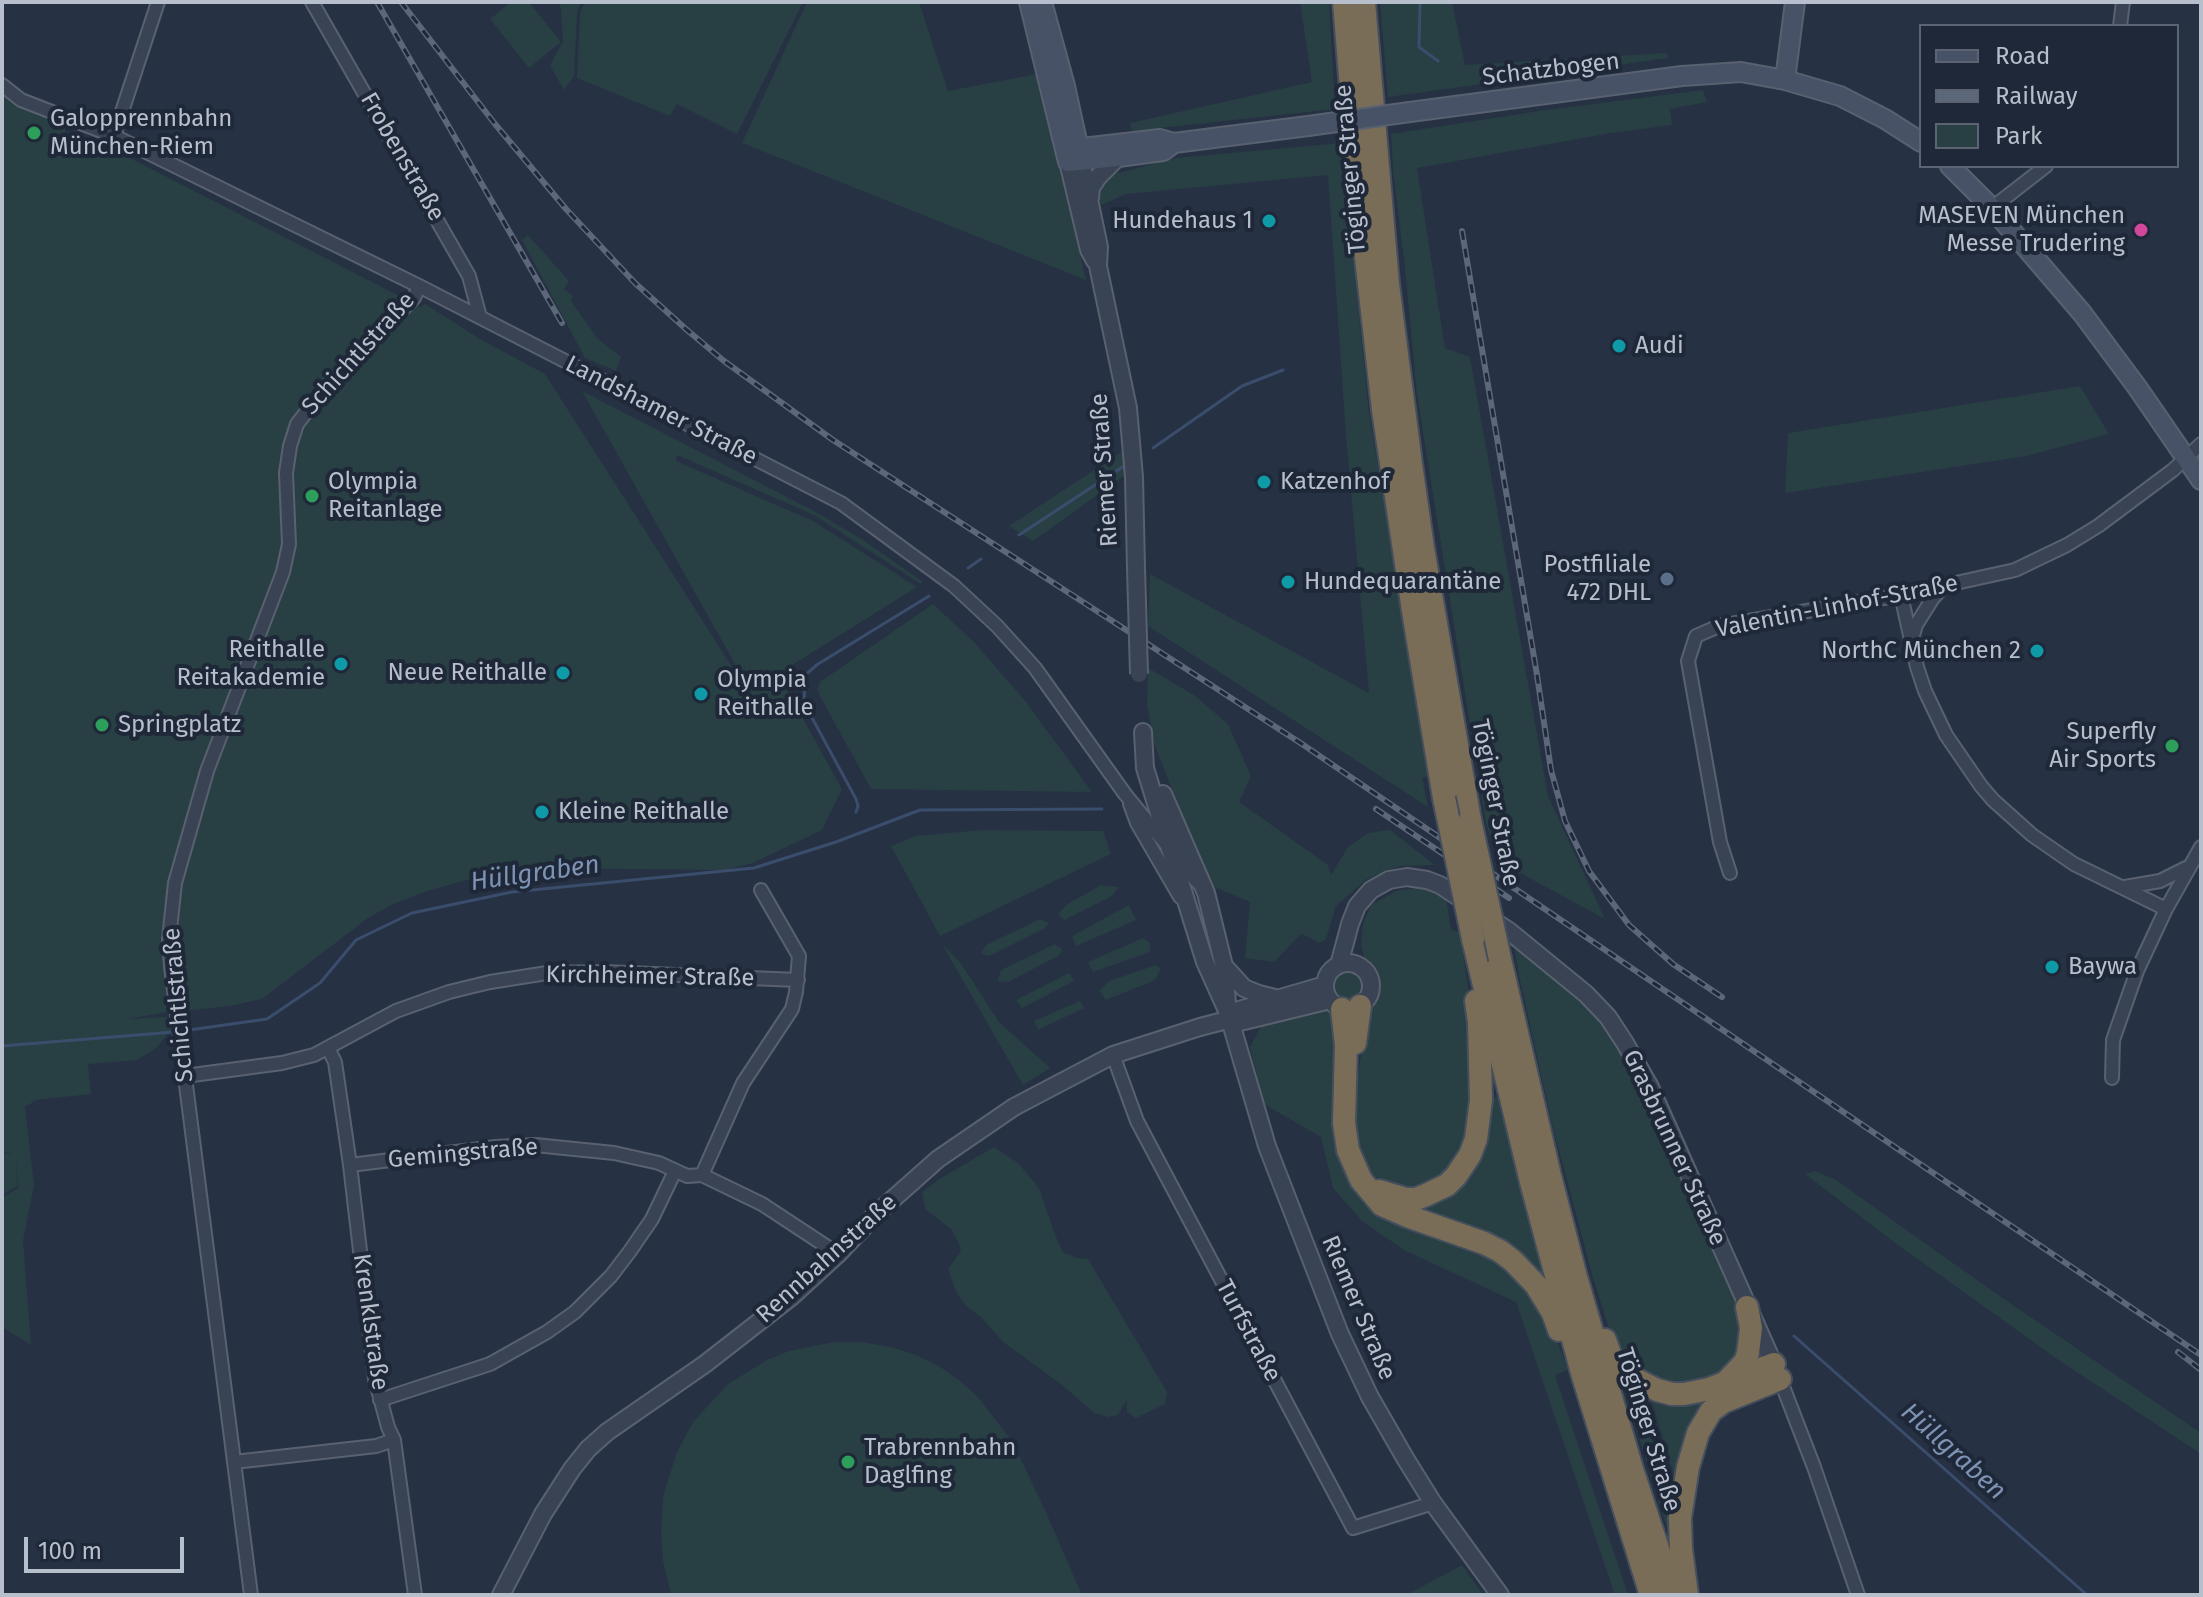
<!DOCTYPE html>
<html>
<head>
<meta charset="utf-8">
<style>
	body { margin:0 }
	#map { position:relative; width:2203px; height:1597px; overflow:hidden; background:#263143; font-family:"Fira Sans",sans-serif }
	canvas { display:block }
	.frame { position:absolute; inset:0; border:4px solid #b8bfcc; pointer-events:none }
	.legend { position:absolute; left:1919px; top:24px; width:260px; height:144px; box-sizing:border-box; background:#1f2838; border:2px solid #5c6473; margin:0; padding:10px 14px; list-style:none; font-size:24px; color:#b8bfcc }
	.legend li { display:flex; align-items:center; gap:16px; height:40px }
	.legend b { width:40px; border:2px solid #5c6473 }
	.scale { position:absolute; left:24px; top:1537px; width:160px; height:36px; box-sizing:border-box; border:4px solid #b8bfcc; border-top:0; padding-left:10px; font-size:24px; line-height:28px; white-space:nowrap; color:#b8bfcc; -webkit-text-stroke:6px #1f2838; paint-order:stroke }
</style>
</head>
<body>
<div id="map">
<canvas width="2203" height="1597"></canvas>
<div class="frame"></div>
<ul class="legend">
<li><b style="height:10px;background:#485266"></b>Road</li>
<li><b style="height:10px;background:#5c677a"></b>Railway</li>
<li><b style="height:22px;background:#284044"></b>Park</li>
</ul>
<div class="scale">100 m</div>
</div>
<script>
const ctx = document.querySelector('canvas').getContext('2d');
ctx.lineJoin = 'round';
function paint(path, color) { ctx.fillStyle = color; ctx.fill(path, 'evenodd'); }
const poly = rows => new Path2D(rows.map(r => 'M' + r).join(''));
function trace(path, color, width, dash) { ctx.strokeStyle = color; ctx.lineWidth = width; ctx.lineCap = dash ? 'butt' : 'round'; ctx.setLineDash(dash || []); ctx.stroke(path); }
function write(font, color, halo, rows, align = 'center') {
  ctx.font = font + ' "Fira Sans",sans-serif'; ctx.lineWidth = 8; ctx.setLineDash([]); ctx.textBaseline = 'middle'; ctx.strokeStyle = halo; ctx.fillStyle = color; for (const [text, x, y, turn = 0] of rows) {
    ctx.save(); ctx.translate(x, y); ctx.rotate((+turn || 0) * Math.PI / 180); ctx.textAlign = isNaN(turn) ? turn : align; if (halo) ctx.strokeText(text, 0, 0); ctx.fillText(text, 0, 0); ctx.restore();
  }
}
paint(poly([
	[511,2,529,2,561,42,529,68,490,19],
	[557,2,581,2,577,12,574,76,564,90,550,65,563,41,561,8],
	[585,2,803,2,737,134,677,104,670,116,577,78,580,13],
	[807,2,919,2,948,91,1037,74,1086,280,742,143],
	[1300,2,1329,2,1335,109,1132,131,1130,123,1312,82],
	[1380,2,1452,2,1465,65,1667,53,1668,58,1388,97],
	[1703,90,1707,102,1670,109,1672,125,1611,133,1417,168,1445,348,1470,357,1548,796,1605,919,1498,861,1486,823,1417,395,1405,267,1393,171,1391,134,1539,111],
	[2,93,24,108,64,120,68,155,97,149,124,155,421,307,425,304,480,339,545,374,768,723,582,391,814,511,863,540,922,581,921,584,814,515,677,455,676,461,813,521,917,587,789,667,786,688,842,789,822,830,753,863,725,870,532,868,495,872,427,891,393,904,368,918,262,999,230,1006,183,1011,182,1009,129,1019,166,1017,171,1030,156,1048,137,1060,88,1064,91,1094,36,1100,25,1107,34,1185,23,1241,31,1345,2,1327,2,1297,6,1297,2,1295,2,1198,18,1188,16,1154,17,1186,2,1195,2,1154,14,1154,2,1152],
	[1341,143,1369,413,1430,776,1422,778,1428,807,1148,626,1150,574,1369,693,1346,436,1328,175,1126,194,1101,205,1099,196,1105,184,1114,174,1176,158],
	[528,235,569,281,564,289,573,296,571,301,598,339,621,357,616,371,585,358,522,240],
	[2080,386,2109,434,2026,456,1785,493,1788,433],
	[1123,451,1125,475,1033,541,1009,526],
	[933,604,974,642,1026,702,1092,792,871,789,821,698,817,690,820,682],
	[1148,668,1194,695,1228,724,1251,776,1239,802,1328,865,1331,875,1348,847,1368,833,1390,830,1435,865,1400,866,1367,879,1336,906,1326,939,1320,943,1301,934,1274,962,1245,958,1250,902,1210,885,1155,746,1147,705],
	[983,830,1103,831,1111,854,940,936,891,846,915,836],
	[1101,885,1119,887,1112,896,1064,920,1058,914,1066,905],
	[1420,887,1446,897,1451,929,1460,933,1472,1013,1477,1108,1456,1169,1409,1192,1388,1186,1371,1173,1356,1133,1356,1091,1367,1011,1378,992,1379,979,1365,960,1361,945,1363,924,1371,905,1396,891],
	[1129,905,1136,920,1076,946,1072,936],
	[1040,919,1049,923,1045,928,989,956,981,953,986,945],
	[1143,938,1150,943,1150,952,1093,972,1088,962],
	[942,944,960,962,999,1022,1050,1068,1023,1085],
	[1055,944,1063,950,1058,956,1008,982,997,981,1001,970],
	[1514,944,1569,985,1612,1029,1644,1086,1747,1329,1745,1346,1718,1378,1688,1388,1642,1376,1614,1344,1593,1278,1553,1128,1519,976],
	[1156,965,1161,969,1155,980,1106,1000,1099,991,1109,981],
	'1332 987a16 16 0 1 1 32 0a16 16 0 1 1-32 0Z',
	[1069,973,1074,981,1022,1008,1016,1000],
	[1080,1001,1084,1008,1038,1030,1034,1021],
	[1327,1008,1336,1014,1340,1026,1332,1107,1339,1148,1348,1176,1514,1265,1548,1317,1568,1370,1555,1375,1628,1595,1615,1595,1516,1302,1404,1250,1362,1221,1333,1188,1321,1137,1264,1104,1250,1047,1264,1021],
	[1497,1096,1547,1284,1393,1201,1475,1166,1489,1128,1489,1100],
	[994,1147,1018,1163,1039,1188,1056,1237,1063,1252,1077,1258,1088,1259,1167,1392,1165,1404,1136,1418,1127,1412,1127,1400,1118,1415,1108,1417,1094,1413,1061,1384,1003,1342,980,1316,967,1307,956,1292,948,1269,961,1251,958,1242,952,1230,925,1209,922,1192,941,1178],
	[1815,1171,1836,1180,2001,1297,2201,1433,2201,1454,2057,1359,1898,1245,1805,1174],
	[834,1342,861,1342,891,1347,916,1355,939,1366,960,1381,977,1396,1012,1441,1045,1510,1082,1595,671,1595,663,1561,661,1533,663,1496,677,1452,693,1422,728,1384,767,1360,789,1351],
	[1618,1370,1635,1386,1677,1519,1681,1573],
	[1649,1393,1718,1394,1678,1488],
	[1462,1565,1483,1595,1406,1595]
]), '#284044');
trace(poly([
	[1420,2,1419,47,1438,61],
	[1153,448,1242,386,1283,370],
	[1019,535,1124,466],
	[968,568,981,559],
	[856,812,858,806,856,799,804,703,805,675,818,664,929,596],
	[182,1031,267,1019,320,983,356,940,412,913,512,892,754,868,836,842,920,810,1102,809],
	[2,1046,174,1032],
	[1794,1336,2087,1595]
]), '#3b4d6c', 3);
const minor = poly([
	[312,2,469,276,480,317],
	[2120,26,2123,2],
	[2,85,21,100,114,136,419,286,841,503,954,586,997,626,1035,668,1125,794,1197,882],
	[114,136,158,2],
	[1992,208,2046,166],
	[1901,595,1917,667,1925,691,1946,735,1981,786,1993,800,2032,835,2074,864,2166,909],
	[1912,639,1916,625,1933,598,1943,587],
	[1130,804,1137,823,1180,897],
	[1730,873,1720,842,1688,661,1696,636,1719,626,1901,595,2015,570,2067,545,2098,526,2173,470,2201,444],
	[2125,887,2160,881,2186,868],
	[328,1048,335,1062,350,1165,375,1379,388,1427,394,1440,415,1595],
	[1113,1055,1137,1121,1353,1528,1433,1503],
	[185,1076,282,1063,314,1055,396,1011,449,992,490,982,547,973,604,972,798,980],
	[2112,1078,2113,1040,2137,971,2166,909,2201,847],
	[350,1165,496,1147,535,1145,614,1153,659,1163,687,1176,702,1175,762,1204,838,1254],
	[702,1175,743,1083,792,1009,796,992,799,956,761,890],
	[1780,1379,1814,1467,1858,1595],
	[380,1400,490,1364,547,1332,575,1312,611,1276,630,1251,652,1219,675,1171],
	[234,1462,376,1446,394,1440],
	[251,1595,171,967,169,939,175,883,207,771,283,572,289,544,286,473,290,446,297,424,326,387,414,298,419,286]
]);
const tertiary = poly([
	[1081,161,1099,247,1098,266,1128,408,1134,477,1136,568],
	[1068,162,1089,250,1095,261],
	[1090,198,1091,188,1098,177,1118,157],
	[1143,732,1145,768,1205,962,1228,1013,1267,1146,1340,1334,1370,1397,1405,1458,1433,1503,1500,1595],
	[1163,794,1206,893,1224,966,1227,1003],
	[1488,917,1509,931,1586,994,1608,1017,1625,1043,1650,1087,1778,1374],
	'1325 986a23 23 0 1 1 46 0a23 23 0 1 1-46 0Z',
	[1339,965,1350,924,1357,906,1371,890,1389,880,1407,877,1427,880,1440,885,1469,904],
	[1224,966,1244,988,1259,994,1275,998],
	[1231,1019,1239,1010,1325,985],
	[501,1595,543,1514,572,1469,588,1449,607,1432,705,1364,791,1297,838,1254,875,1215,938,1159,1014,1107,1113,1055,1200,1027,1231,1019,1240,1022,1330,1000]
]);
const secondary = poly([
	[1029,2,1068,162,1118,157,1163,151,1174,143],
	[1042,2,1065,86,1081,159],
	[1785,80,1795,2],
	[1410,112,1682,76,1741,72,1785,80,1840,96,1885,119,1921,142],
	[1065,150,1160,139,1174,143,1308,126],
	[1950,166,1992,208,2082,313,2137,387,2201,480]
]);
const motorway = poly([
	[1344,2,1361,213,1383,410,1414,617,1444,798],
	[1364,2,1388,284,1411,464,1423,548,1470,820],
	[1473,939,1531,1182,1582,1373,1651,1595],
	[1500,959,1550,1176,1576,1277,1632,1469,1673,1595],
	[1342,1009,1346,1045,1344,1123,1348,1150,1361,1180,1382,1205,1407,1216,1484,1243,1500,1251,1513,1261,1536,1285,1553,1313,1559,1330],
	[1355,1043,1360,1006],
	[1379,1191,1406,1199,1416,1199,1426,1195,1447,1185,1456,1176,1470,1155,1476,1139,1481,1100,1479,1022,1476,1001],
	[1605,1340,1611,1357,1629,1376,1657,1390,1672,1394,1684,1394,1709,1389,1774,1364],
	[1727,1381,1745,1362,1748,1353,1751,1328,1747,1307],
	[1687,1595,1681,1549,1680,1518,1688,1467,1698,1433,1711,1411,1723,1402,1780,1379]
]);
trace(minor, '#596170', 16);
trace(tertiary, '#596170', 20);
trace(secondary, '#596170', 22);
trace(motorway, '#454e5d', 26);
trace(minor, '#3a4353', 12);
trace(tertiary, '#3a4353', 16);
trace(secondary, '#485266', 18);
trace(motorway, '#796d57', 22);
const rail = poly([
	[377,2,562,323],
	[401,2,495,124,566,209,635,283,687,330,724,361,833,440,1302,744,2201,1355],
	[1462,231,1537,675,1551,770,1565,821,1589,871,1629,925,1673,964,1722,997],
	[1376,809,1509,898],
	[2178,1352,2201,1370]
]);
trace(rail, '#5c677a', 6);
trace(rail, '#1f2838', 3, [9]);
const tertiaryBridge = poly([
	[1136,568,1139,674]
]);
const secondaryBridge = poly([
	[1308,126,1410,112]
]);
const motorwayBridge = poly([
	[1444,798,1473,939],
	[1470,820,1500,959]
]);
trace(tertiaryBridge, '#596170', 20, []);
trace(secondaryBridge, '#596170', 22, []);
trace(motorwayBridge, '#454e5d', 26, []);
trace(tertiaryBridge, '#3a4353', 16);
trace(secondaryBridge, '#485266', 18);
trace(motorwayBridge, '#796d57', 22);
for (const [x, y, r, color] of [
	[34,133,8,"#2e9e5b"],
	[1269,221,8,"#0f9aa8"],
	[2141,230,8,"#d1479c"],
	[1619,346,8,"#0f9aa8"],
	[1264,482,8,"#0f9aa8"],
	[312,496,8,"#2e9e5b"],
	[1667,579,8,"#5c6f8a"],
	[1288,582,8,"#0f9aa8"],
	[2037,651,8,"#0f9aa8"],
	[341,664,8,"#0f9aa8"],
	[563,673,8,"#0f9aa8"],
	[701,694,8,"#0f9aa8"],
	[102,725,8,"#2e9e5b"],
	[2172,746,8,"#2e9e5b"],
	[542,812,8,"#0f9aa8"],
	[2052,967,8,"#0f9aa8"],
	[848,1462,8,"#2e9e5b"]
]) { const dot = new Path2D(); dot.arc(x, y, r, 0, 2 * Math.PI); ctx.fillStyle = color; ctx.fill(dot); trace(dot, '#1f2838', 3); }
write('24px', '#b8bfcc', '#1f2838', [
	["Schatzbogen",1551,70,-7],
	["Frobenstraße",402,157,60],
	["Töginger Straße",1351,169,-95],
	["Schichtlstraße",359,354,-48],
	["Landshamer Straße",661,411,27],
	["Riemer Straße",1105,470,-94],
	["Valentin-Linhof-Straße",1837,607,-11],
	["Töginger Straße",1495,803,79],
	["Kirchheimer Straße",650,977,1],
	["Schichtlstraße",179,1005,-95],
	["Grasbrunner Straße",1674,1148,65],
	["Gemingstraße",463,1154,-5],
	["Rennbahnstraße",827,1259,-42],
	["Riemer Straße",1358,1308,67],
	["Krenklstraße",370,1322,82],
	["Turfstraße",1248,1331,62],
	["Töginger Straße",1648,1430,73]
]);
write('24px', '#b8bfcc', '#1f2838', [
	["Galopprennbahn",50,119],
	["München-Riem",50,147],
	["MASEVEN München",2125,216,"right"],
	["Messe Trudering",2125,244,"right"],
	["Hundehaus 1",1253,221,"right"],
	["Audi",1635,346],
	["Olympia",328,482],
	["Reitanlage",328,510],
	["Katzenhof",1280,482],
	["Postfiliale",1651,565,"right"],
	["472 DHL",1651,593,"right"],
	["Hundequarantäne",1304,582],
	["Reithalle",325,650,"right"],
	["Reitakademie",325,678,"right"],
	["NorthC München 2",2021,651,"right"],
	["Neue Reithalle",547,673,"right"],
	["Olympia",717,680],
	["Reithalle",717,708],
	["Springplatz",118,725],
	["Superfly",2156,732,"right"],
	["Air Sports",2156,760,"right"],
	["Kleine Reithalle",558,812],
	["Baywa",2068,967],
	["Trabrennbahn",864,1448],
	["Daglfing",864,1476]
], 'left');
write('italic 26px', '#7e93b4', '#1f2838', [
	["Hüllgraben",535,874,-8],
	["Hüllgraben",1953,1452,42]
]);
</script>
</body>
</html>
